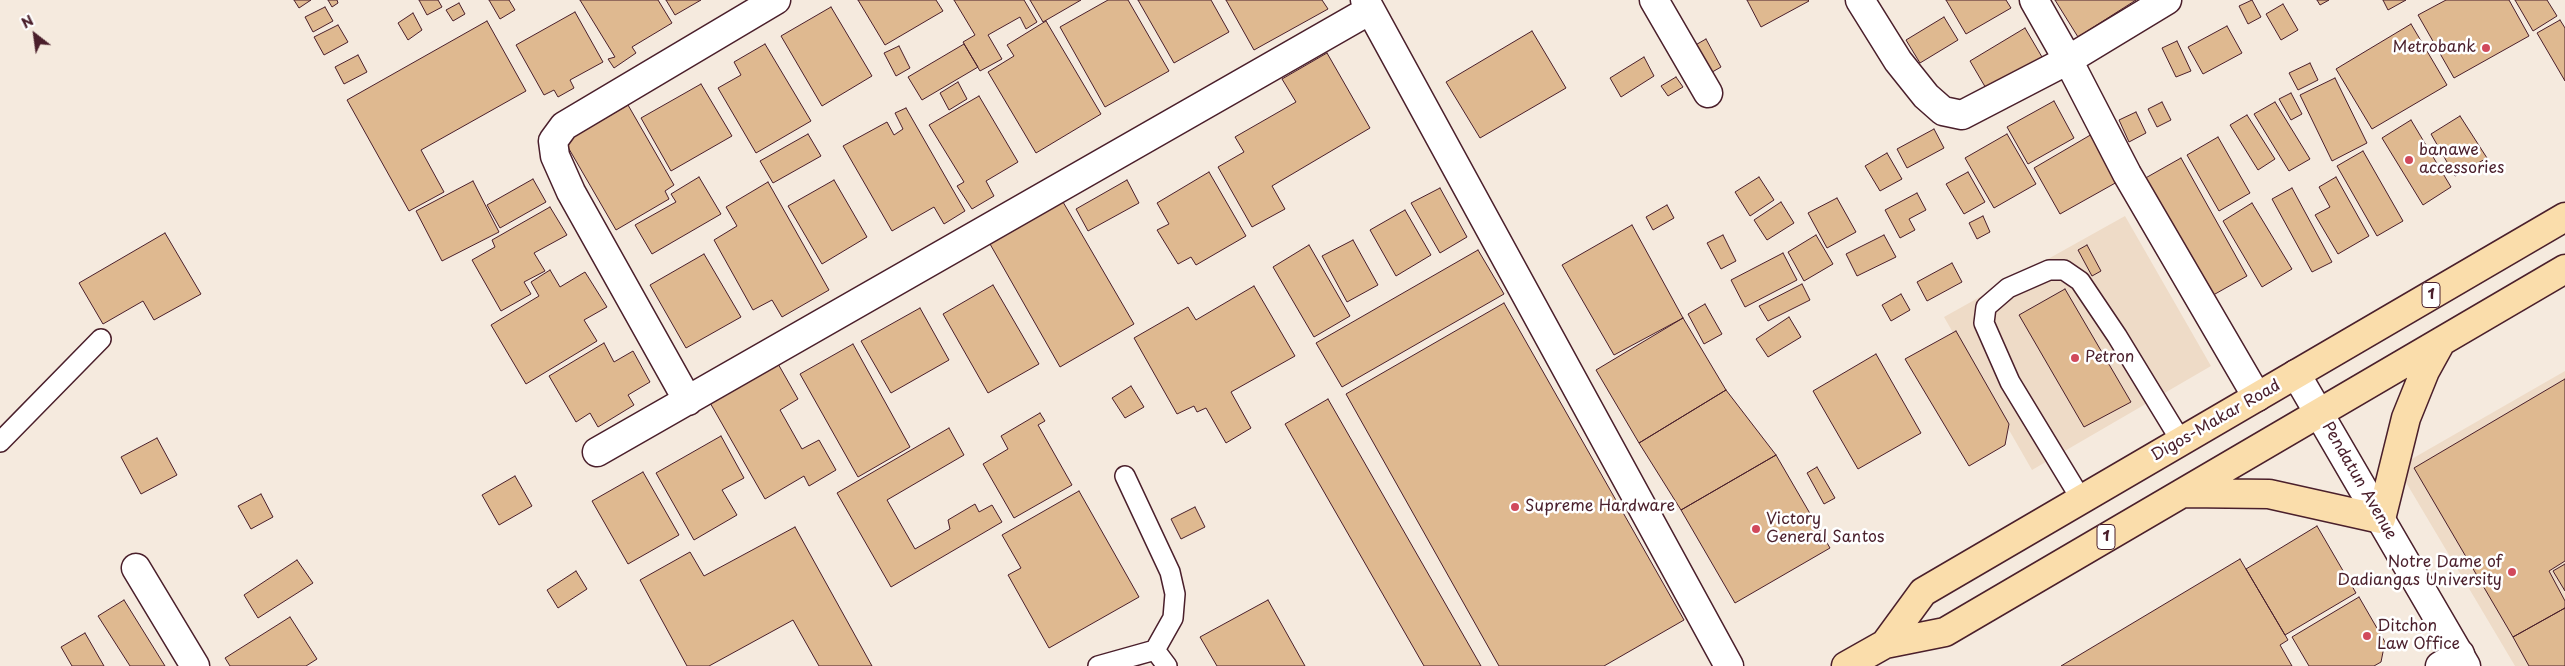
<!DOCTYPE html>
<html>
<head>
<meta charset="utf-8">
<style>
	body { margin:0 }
	#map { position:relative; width:2565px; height:666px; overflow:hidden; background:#f5eade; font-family:"Playpen Sans",sans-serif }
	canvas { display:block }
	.north { position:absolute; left:10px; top:10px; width:50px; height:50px; -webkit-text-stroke:4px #fff; paint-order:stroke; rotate:330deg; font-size:14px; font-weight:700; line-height:20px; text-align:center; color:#4a1f2b }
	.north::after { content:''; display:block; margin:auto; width:18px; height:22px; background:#4a1f2b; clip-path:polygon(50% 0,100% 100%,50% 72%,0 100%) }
</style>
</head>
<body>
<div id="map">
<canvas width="2565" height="666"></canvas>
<div class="north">N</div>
</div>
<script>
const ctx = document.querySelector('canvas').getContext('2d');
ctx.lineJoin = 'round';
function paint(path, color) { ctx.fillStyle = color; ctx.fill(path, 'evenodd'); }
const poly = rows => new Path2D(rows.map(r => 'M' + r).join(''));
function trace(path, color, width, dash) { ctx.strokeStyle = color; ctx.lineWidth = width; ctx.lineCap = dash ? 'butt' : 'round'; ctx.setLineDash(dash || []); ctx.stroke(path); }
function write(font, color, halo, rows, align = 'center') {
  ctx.font = font + ' "Playpen Sans",sans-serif'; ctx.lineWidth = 5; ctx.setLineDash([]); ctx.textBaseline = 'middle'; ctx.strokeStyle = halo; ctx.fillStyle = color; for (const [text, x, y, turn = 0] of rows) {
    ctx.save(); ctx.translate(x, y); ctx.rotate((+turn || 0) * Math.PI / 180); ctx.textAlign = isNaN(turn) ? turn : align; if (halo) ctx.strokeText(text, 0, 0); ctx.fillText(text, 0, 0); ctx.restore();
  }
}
paint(poly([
	[2125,216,2211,366,2032,470,1944,317],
	[2565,371,2565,666,2515,666,2404,479,2410,460]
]), '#eedbc7');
const building = poly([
	[294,0,311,0,299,8,294,0],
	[328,0,337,0,338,3,332,7,328,0],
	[419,0,438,0,442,7,427,15,419,0],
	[489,0,509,0,515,10,500,19,489,0],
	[580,0,658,0,672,23,632,47,636,53,614,68,608,59,615,57,580,0],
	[666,0,701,0,675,15,666,0],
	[858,0,936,0,943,11,885,45,858,0],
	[954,0,1024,0,1037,22,1026,29,1020,17,988,35,1002,59,980,71,963,42,975,35,954,0],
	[1030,0,1081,0,1043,22,1030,0],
	[1108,0,1128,0,1169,71,1105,107,1060,27,1108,0],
	[1138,0,1211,0,1229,32,1174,63,1138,0],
	[1226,0,1322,0,1328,9,1254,50,1226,0],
	[1747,0,1808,0,1809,1,1761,27,1747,0],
	[1946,0,2006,0,2011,8,1966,34,1946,0],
	[2055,0,2136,0,2078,37,2055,0],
	[2252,0,2261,17,2248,24,2239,6,2252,0],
	[2317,0,2329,0,2320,5,2317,0],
	[2383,0,2406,0,2388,10,2383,0],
	[2446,0,2509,0,2529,36,2454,78,2418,15,2446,0],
	[2515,0,2547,0,2557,16,2533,31,2515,0],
	[459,3,465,14,453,21,446,10,459,3],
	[2283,4,2298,30,2281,40,2266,14,2283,4],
	[325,7,333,21,313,32,305,17,325,7],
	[831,7,872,76,822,106,781,36,831,7],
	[575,12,603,62,570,80,574,88,558,97,554,90,544,95,516,45,575,12],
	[413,13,422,30,408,40,398,23,413,13],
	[1944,17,1958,40,1920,63,1906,40,1944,17],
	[2560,20,2565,28,2565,81,2537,33,2560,20],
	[487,21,526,91,421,150,444,192,409,211,347,100,487,21],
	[1046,21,1101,114,1036,153,988,72,1014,56,1007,45,1046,21],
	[2411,24,2447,85,2372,129,2336,69,2411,24],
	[338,25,348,42,324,55,314,37,338,25],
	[2227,26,2242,53,2203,74,2188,47,2227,26],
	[2025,28,2042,57,1987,90,1970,61,2025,28],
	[1532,31,1566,88,1480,138,1446,82,1532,31],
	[1706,39,1721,67,1707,75,1692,47,1706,39],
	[2177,41,2191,71,2176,77,2162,48,2177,41],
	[765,44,811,121,756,153,718,88,741,75,734,62,765,44],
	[964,44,978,67,922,100,908,77,964,44],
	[899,46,910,68,896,76,884,53,899,46],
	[1327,53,1370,128,1272,186,1285,209,1252,227,1218,167,1244,152,1235,137,1296,102,1282,79,1327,53],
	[358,55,367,72,344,84,335,67,358,55],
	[1644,57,1654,76,1621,97,1610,78,1644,57],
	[2310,63,2318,80,2298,90,2289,73,2310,63],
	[1676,77,1683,87,1668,96,1661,86,1676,77],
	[2335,78,2367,143,2332,161,2300,95,2335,78],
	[958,82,967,99,949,110,940,93,958,82],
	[701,84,732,136,671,171,641,118,701,84],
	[2291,93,2302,114,2291,120,2279,99,2291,93],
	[979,96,1018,162,986,181,994,196,972,209,957,186,964,182,929,125,979,96],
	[2054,101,2074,138,2028,164,2007,127,2054,101],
	[2162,102,2171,120,2157,127,2148,109,2162,102],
	[2275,102,2310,159,2289,171,2254,114,2275,102],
	[628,105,674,185,665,191,669,199,616,230,565,142,628,105],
	[906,108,965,211,944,224,934,207,892,231,843,146,887,122,894,135,903,129,895,113,906,108],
	[2136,112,2146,133,2129,142,2119,120,2136,112],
	[2247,115,2275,159,2258,170,2230,125,2247,115],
	[2460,116,2487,158,2455,176,2431,134,2460,116],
	[2411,120,2451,187,2423,205,2382,138,2411,120],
	[1934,129,1944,148,1907,168,1897,149,1934,129],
	[2099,130,2126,177,2060,214,2034,168,2099,130],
	[808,134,821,156,773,183,760,161,808,134],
	[2007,134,2036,184,1994,208,1965,158,2007,134],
	[2218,137,2250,193,2219,211,2187,155,2218,137],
	[2363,151,2403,221,2377,236,2337,166,2363,151],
	[1887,153,1902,179,1880,191,1865,166,1887,153],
	[2181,158,2247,276,2208,298,2142,180,2181,158],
	[1209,172,1246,236,1196,265,1191,257,1178,264,1157,230,1169,224,1157,203,1209,172],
	[1968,172,1985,202,1964,214,1946,184,1968,172],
	[699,177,721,214,652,254,635,225,676,202,671,194,699,177],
	[1759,177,1774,200,1750,216,1735,192,1759,177],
	[2336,177,2369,236,2338,254,2315,215,2330,207,2319,187,2336,177],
	[533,179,546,202,500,228,487,205,533,179],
	[834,180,867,237,822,264,788,206,834,180],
	[1127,180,1139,203,1088,231,1076,209,1127,180],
	[473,181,499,232,442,261,416,211,473,181],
	[768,182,829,290,782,317,772,300,753,310,714,240,737,226,726,207,768,182],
	[1440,188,1467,237,1440,253,1411,203,1440,188],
	[2292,188,2332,262,2312,272,2272,199,2292,188],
	[1917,193,1926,210,1909,219,1915,230,1900,238,1885,210,1917,193],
	[1837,198,1856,232,1827,248,1808,213,1837,198],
	[1063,202,1134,324,1060,367,990,244,1063,202],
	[1781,202,1794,223,1767,240,1754,220,1781,202],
	[2252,203,2292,269,2262,287,2223,221,2252,203],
	[1667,205,1674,218,1653,230,1646,217,1667,205],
	[550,207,567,235,534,253,545,271,524,282,531,294,501,311,472,260,495,247,492,240,550,207],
	[1405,210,1431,255,1396,276,1370,230,1405,210],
	[1983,216,1990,232,1977,239,1969,223,1983,216],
	[1632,225,1683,318,1614,355,1562,265,1632,225],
	[165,233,201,294,154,320,143,301,103,324,79,283,165,233],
	[1723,235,1736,261,1721,269,1707,243,1723,235],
	[1816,235,1833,264,1804,281,1788,252,1816,235],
	[1884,235,1896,257,1857,276,1846,254,1884,235],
	[1353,240,1378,285,1347,302,1322,256,1353,240],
	[1309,245,1350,316,1314,337,1273,267,1309,245],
	[2087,245,2101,271,2092,276,2078,250,2087,245],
	[1478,250,1504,294,1342,387,1316,343,1478,250],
	[1783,253,1797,280,1745,307,1731,280,1783,253],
	[704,254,741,317,686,348,650,285,704,254],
	[1952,263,1962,282,1927,301,1917,282,1952,263],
	[550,270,560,287,585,272,607,307,584,320,597,341,526,384,491,325,539,296,531,282,550,270],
	[1802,284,1810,300,1768,321,1759,306,1802,284],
	[993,285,1039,364,988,393,943,314,993,285],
	[1254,286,1295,356,1231,392,1251,428,1226,443,1206,408,1197,412,1194,406,1177,414,1134,338,1188,307,1196,320,1254,286],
	[2065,289,2131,402,2084,427,2019,315,2065,289],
	[1901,294,1910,310,1891,321,1882,305,1901,294],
	[1504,303,1684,620,1604,666,1499,666,1346,394,1504,303],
	[1705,304,1722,334,1704,344,1688,314,1705,304],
	[920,308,949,360,891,393,861,341,920,308],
	[1789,317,1801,337,1768,357,1756,339,1789,317],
	[1683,318,1726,390,1639,443,1596,370,1683,318],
	[1956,331,2009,424,2005,445,1969,466,1905,359,1956,331],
	[604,343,614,362,633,351,650,382,628,395,634,405,598,427,590,413,576,422,549,376,604,343],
	[853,344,910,447,858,477,800,374,853,344],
	[1876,354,1921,433,1858,469,1813,391,1876,354],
	[777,362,798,399,780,410,802,449,819,440,836,470,809,486,804,476,765,499,709,401,777,362],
	[2565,379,2565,561,2549,571,2565,601,2565,608,2513,637,2414,468,2565,379],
	[1131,386,1144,407,1125,418,1112,398,1131,386],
	[1726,390,1776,455,1681,510,1639,443,1726,390],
	[1328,399,1481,666,1424,666,1285,424,1328,399],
	[1040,413,1045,421,1038,425,1072,485,1014,518,983,464,1008,449,1001,436,1040,413],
	[949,428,964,455,887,500,915,549,950,529,948,520,975,504,979,512,992,505,1002,522,891,587,837,493,949,428],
	[721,436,744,478,722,490,737,515,694,540,656,473,721,436],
	[157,438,177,475,141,494,121,457,157,438],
	[1776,455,1830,548,1735,603,1681,510,1776,455],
	[1817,467,1835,498,1824,504,1807,473,1817,467],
	[643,472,679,535,628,564,592,501,643,472],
	[515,476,532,506,499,525,482,495,515,476],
	[1079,491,1139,597,1049,648,1008,575,1021,568,1002,535,1079,491],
	[261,494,273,517,251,529,238,506,261,494],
	[1195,507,1205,527,1181,539,1171,519,1195,507],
	[2317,526,2356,593,2285,635,2246,569,2317,526],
	[795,527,872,666,819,666,793,620,709,666,687,666,640,580,690,552,704,576,795,527],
	[2240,559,2288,640,2280,645,2292,666,2061,666,2240,559],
	[297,560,313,583,258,618,244,595,297,560],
	[2565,564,2565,591,2553,571,2565,564],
	[576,571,587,589,558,608,547,590,576,571],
	[2359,597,2385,642,2381,662,2374,666,2309,666,2292,637,2359,597],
	[124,600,165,666,130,666,98,616,124,600],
	[1268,600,1305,666,1217,666,1200,637,1268,600],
	[2565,608,2565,666,2529,666,2513,637,2565,608],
	[290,617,317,659,306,666,230,666,225,658,290,617],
	[85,633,104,666,72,666,61,647,85,633]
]);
paint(building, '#dfb990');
trace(building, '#4a1f2b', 1);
const lane = poly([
	[0,442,101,339],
	[1125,476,1170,572,1175,594,1173,618,1155,650],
	[2081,499,2010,382,1984,323,1986,307,2008,288,2049,270,2064,270,2080,281,2117,336,2181,441],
	[1098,666,1155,650,1167,666]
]);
const street = poly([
	[1365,0,1729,666],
	[1654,0,1708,93],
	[1860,0,1898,61,1926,96,1943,111,1962,115,2068,60,2167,0],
	[2034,0,2068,60,2127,174,2257,397],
	[688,401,571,192,555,156,553,141,564,126,776,0],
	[597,452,1370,10],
	[136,568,195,666],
	[2440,666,2460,654]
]);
const secondary = poly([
	[2296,374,2466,666]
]);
const primary = poly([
	[2186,493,2269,494,2381,519,2406,418,2425,371,2441,342],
	[1885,644,1923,592,2565,217],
	[1846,666,1885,644,1945,632,2565,269]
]);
trace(lane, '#4a1f2b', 22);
trace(street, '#4a1f2b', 31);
trace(secondary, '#4a1f2b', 31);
trace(primary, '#4a1f2b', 31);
trace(lane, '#fff', 19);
trace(street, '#fff', 28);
trace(secondary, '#fff', 28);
trace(primary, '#faddab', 28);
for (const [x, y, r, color] of [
	[2486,48,5,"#d1495b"],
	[2409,160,5,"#d1495b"],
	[2075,358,5,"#d1495b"],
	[1515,507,5,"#d1495b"],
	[1756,529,5,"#d1495b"],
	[2512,572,5,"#d1495b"],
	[2367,636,5,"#d1495b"]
]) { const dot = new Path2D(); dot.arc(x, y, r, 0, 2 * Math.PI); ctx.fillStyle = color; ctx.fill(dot); trace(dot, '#fff', 2); }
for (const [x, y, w] of [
	[2431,295,18],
	[2106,537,18]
]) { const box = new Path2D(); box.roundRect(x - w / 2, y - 12.5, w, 25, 4); ctx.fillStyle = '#fff'; ctx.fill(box); trace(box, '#4a1f2b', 1); }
write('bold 15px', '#4a1f2b', null, [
	["1",2431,295],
	["1",2106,537]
]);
write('16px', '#4a1f2b', '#fff', [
	["Metrobank",2476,48,"right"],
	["banawe",2419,151],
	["accessories",2419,169],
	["Petron",2085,358],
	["Supreme Hardware",1525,507],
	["Victory",1766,520],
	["General Santos",1766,538],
	["Notre Dame of",2502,563,"right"],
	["Dadiangas University",2502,581,"right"],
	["Ditchon",2377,627],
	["Law Office",2377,645]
], 'left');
write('16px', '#4a1f2b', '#fff', [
	["Digos-Makar Road",2216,421,-30],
	["Pendatun Avenue",2359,481,60]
]);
</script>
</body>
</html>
